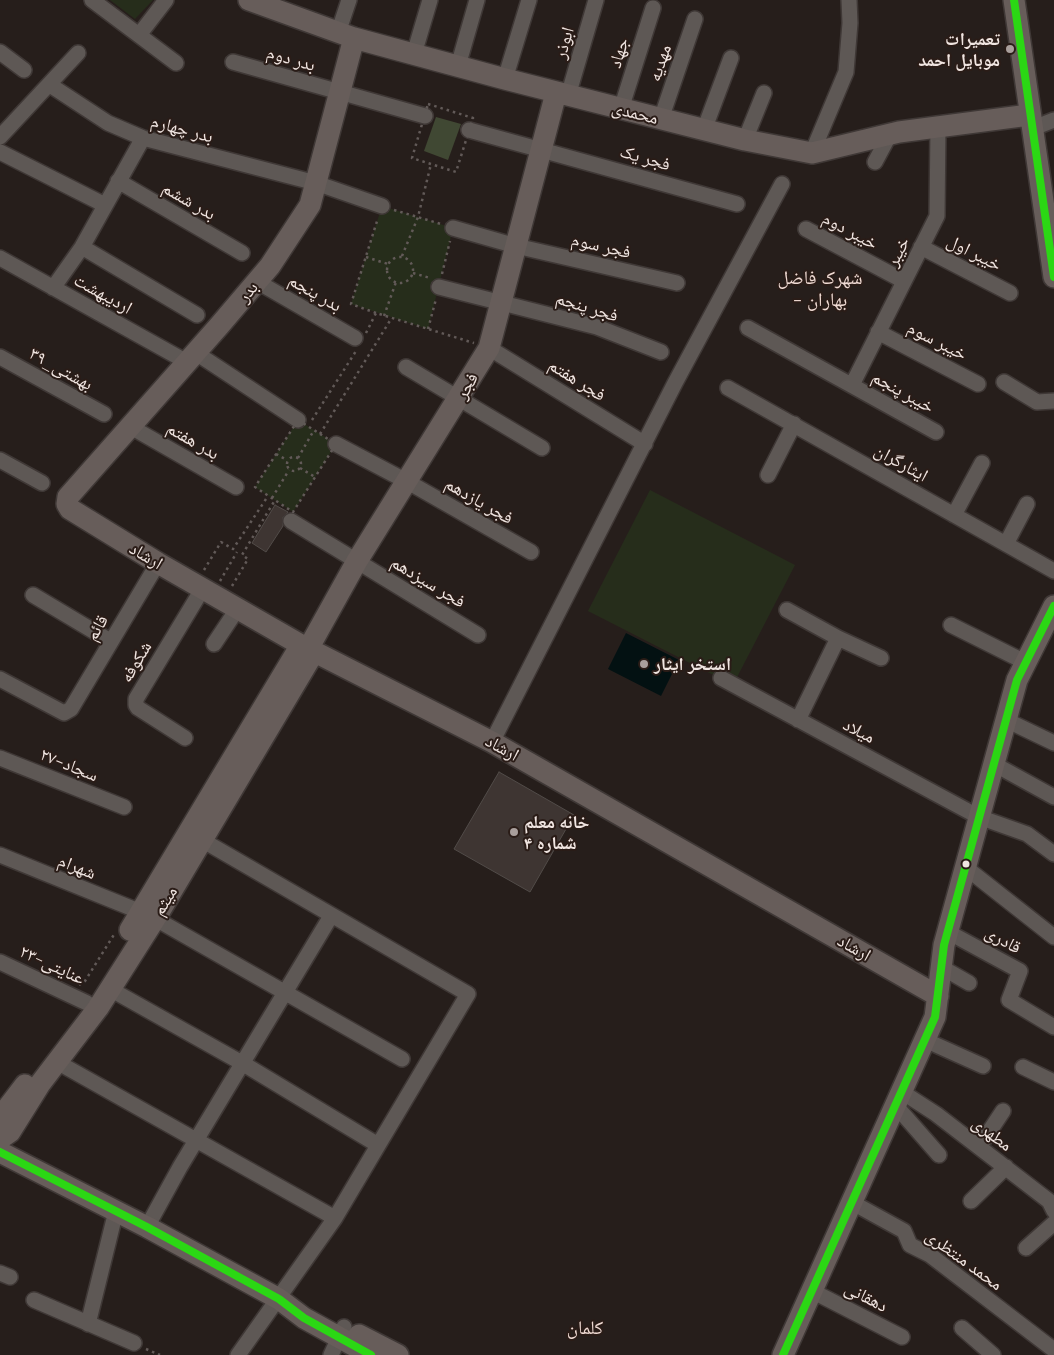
<!DOCTYPE html>
<html>
<head>
<meta charset="utf-8">
<style>
	body { margin:0 }
	canvas { display:block; background:#261e1b }
</style>
</head>
<body>
<canvas width="1054" height="1355"></canvas>
<script>
const ctx = document.querySelector('canvas').getContext('2d');
ctx.lineJoin = 'round';
function paint(path, color) { ctx.fillStyle = color; ctx.fill(path, 'evenodd'); }
const poly = rows => new Path2D(rows.map(r => 'M' + r).join(''));
function trace(path, color, width, dash) { ctx.strokeStyle = color; ctx.lineWidth = width; ctx.lineCap = dash ? 'butt' : 'round'; ctx.setLineDash(dash || []); ctx.stroke(path); }
function write(font, color, halo, rows, align = 'center') {
  ctx.font = font + ' "Playfair Display","Noto Naskh Arabic",serif'; ctx.lineWidth = 4; ctx.setLineDash([]); ctx.textBaseline = 'middle'; ctx.strokeStyle = halo; ctx.fillStyle = color; for (const [text, x, y, turn = 0] of rows) {
    ctx.save(); ctx.translate(x, y); ctx.rotate((+turn || 0) * Math.PI / 180); ctx.textAlign = isNaN(turn) ? turn : align; if (halo) ctx.strokeText(text, 0, 0); ctx.fillText(text, 0, 0); ctx.restore();
  }
}
paint(poly([
	[110,0,153,0,135,19],
	[382,206,453,228,428,329,351,304],
	[298,420,336,444,293,512,255,487],
	[650,490,795,565,733,685,588,611]
]), '#262d1b');
paint(poly([
	[436,117,461,124,448,160,424,151]
]), '#404833');
paint(poly([
	[626,633,679,660,661,696,608,669]
]), '#031112');
const building = poly([
	[275,505,288,512,283,517,283,526,266,552,252,543,275,505],
	[499,772,574,815,530,892,454,849,499,772]
]);
paint(building, '#3e3532');
trace(building, '#514b48', 1);
const street = poly([
	[92,0,176,63],
	[338,33,349,0],
	[139,35,166,0],
	[0,52,24,70],
	[414,54,430,0],
	[233,62,425,116],
	[458,66,477,0],
	[505,79,529,0],
	[50,85,108,123,143,138,316,183,382,206],
	[568,96,596,0],
	[621,109,653,8],
	[661,119,695,19],
	[1031,129,1054,120],
	[469,130,737,204],
	[704,130,731,58],
	[0,137,78,53],
	[745,140,764,93],
	[0,152,105,205],
	[812,153,846,72,850,23,849,0],
	[875,162,890,134],
	[118,181,242,253],
	[453,228,516,246,677,283],
	[806,229,904,281],
	[82,247,197,315],
	[921,247,1010,293],
	[0,258,187,362],
	[256,281,355,338],
	[439,287,597,327,661,352],
	[53,288,82,247,143,138],
	[748,328,936,432],
	[878,332,978,384],
	[489,348,645,444],
	[196,353,298,420],
	[0,357,104,414],
	[406,367,542,448],
	[1004,382,1037,402,1054,401],
	[852,385,937,216,938,127],
	[728,388,1054,571],
	[131,427,236,487],
	[336,444,408,482,531,552],
	[0,460,42,483],
	[768,475,794,424],
	[954,515,982,463],
	[291,521,478,635],
	[1006,544,1027,504],
	[33,595,110,641],
	[787,610,838,638,881,658],
	[951,625,1025,662],
	[214,644,238,608],
	[721,678,979,817,1027,834,1054,854],
	[0,679,64,713,71,709,158,563],
	[798,720,838,638],
	[1006,720,1054,743],
	[185,738,138,708,136,705,136,699,203,588],
	[492,742,675,383,782,184],
	[0,758,124,807],
	[994,764,1054,797],
	[202,840,468,994,335,1218,238,1355],
	[0,855,141,912],
	[965,867,1054,937],
	[154,918,402,1059],
	[948,932,1020,971,1009,1000,1054,1027],
	[0,962,87,1003],
	[941,967,969,983],
	[110,989,242,1063,378,1145],
	[925,1040,983,1066],
	[57,1062,335,1218],
	[1023,1067,1054,1082],
	[902,1092,936,1114,1049,1201,1054,1211],
	[896,1106,939,1155],
	[979,1147,1003,1111],
	[971,1201,1006,1167],
	[853,1203,904,1231,910,1245,930,1255,1054,1350],
	[147,1227,180,1167,331,916],
	[1026,1248,1054,1223],
	[0,1273,10,1277],
	[812,1291,902,1337],
	[34,1300,134,1343],
	[88,1324,116,1211],
	[962,1328,993,1355],
	[331,1355,344,1327]
]);
const secondary = poly([
	[249,0,354,38,505,79,745,140,812,153,899,132,1029,115],
	[1014,0,1054,277],
	[354,38,310,205,270,266,219,326,68,497,67,504,70,509,158,563,301,645,492,742,938,996],
	[308,649,357,561,489,348,556,93],
	[130,930,301,645],
	[0,1118,25,1085],
	[0,1139,10,1132,40,1084,98,1008,161,909,314,652],
	[0,1152,147,1227,279,1299,304,1318,371,1355],
	[359,1335,398,1355],
	[783,1355,935,1017,944,945,1017,680,1054,606]
]);
trace(street, '#3f3836', 18);
trace(secondary, '#3f3836', 24);
trace(poly([
	[428,104,473,118,456,172,412,158,428,104],
	[394,210,441,224],
	[402,256,418,217,431,164],
	'387 270a13 13 0 1 1 26 0a13 13 0 1 1-26 0Z',
	[366,257,388,264],
	[413,273,430,278],
	[442,274,450,241],
	[376,313,351,304,378,218],
	[384,316,396,282],
	[428,329,436,299],
	[366,333,376,313,474,343],
	[298,420,336,444,293,512,255,487,298,420],
	[312,420,356,351],
	[320,434,391,319],
	[276,454,287,460],
	'287 464a7 7 0 1 1 14 0a7 7 0 1 1-14 0Z',
	[298,458,314,430],
	[300,468,315,477],
	[272,498,289,470],
	[204,570,221,542,233,549,268,496],
	[220,581,237,552],
	[232,586,248,559,242,555,275,500],
	[79,985,85,981,115,933],
	[146,1349,160,1355]
]), '#625a58', 2.5, [2.5, 4]);
trace(street, '#5e5855', 15);
trace(secondary, '#675d5a', 21);
trace(poly([
	[1014,0,1054,277],
	[0,1152,147,1227,279,1299,304,1318,371,1355],
	[783,1355,935,1017,944,945,1017,680,1054,606]
]), '#2bd714', 8);
for (const [x, y, r, color] of [
	[1010,49,5,"#a99f9c"],
	[644,664,5,"#a99f9c"],
	[514,832,5,"#a99f9c"],
	[966,864,4.5,"#f0e5e1"]
]) { const dot = new Path2D(); dot.arc(x, y, r, 0, 2 * Math.PI); ctx.fillStyle = color; ctx.fill(dot); trace(dot, '#2a1c17', 2); }
write('bold 18px', '#f0e5e1', '#2a1c17', [
	["تعمیرات",1000,39,"right"],
	["موبایل احمد",1000,60,"right"],
	["استخر ایثار",654,664],
	["خانه معلم",524,822],
	["شماره ۴",524,843]
], 'left');
write('18px', '#f0e5e1', '#2a1c17', [
	["ابوذر",564,43,-74],
	["جهاد",619,53,-73],
	["بدر دوم",291,59,16],
	["مهدیه",660,63,-71],
	["محمدی",635,113,14],
	["بدر چهارم",182,129,15],
	["فجر یک",645,158,16],
	["بدر ششم",189,201,30],
	["خیبر دوم",850,231,28],
	["فجر سوم",601,246,13],
	["خیبر",898,252,-63],
	["خیبر اول",974,253,27],
	["بدر",248,292,-51],
	["بدر پنجم",315,293,30],
	["اردیبهشت",103,294,29],
	["فجر پنجم",587,307,17],
	["خیبر سوم",937,341,27],
	["۳۹_بهشتی",61,369,29],
	["فجر هفتم",577,380,32],
	["فجر",467,386,-59],
	["خیبر پنجم",903,392,29],
	["بدر هفتم",193,441,30],
	["ایثارگران",901,463,29],
	["فجر یازدهم",479,501,30],
	["ارشاد",146,556,31],
	["فجر سیزدهم",428,582,31],
	["قائم",97,628,-59],
	["شکوفه",136,662,-59],
	["میلاد",859,731,28],
	["ارشاد",502,748,29],
	["۲۷-سجاد",69,765,22],
	["شهرام",77,867,22],
	["میثم",165,901,-58],
	["قادری",1003,940,29],
	["ارشاد",854,948,30],
	["۲۳-عنایتی",52,965,25],
	["مطهری",992,1134,37],
	["محمد منتظری",964,1260,36],
	["دهقانی",866,1297,27]
]);
write('19px', '#efdad3', '#2a1c17', [
	["شهرک فاضل",820,278],
	["- بهاران",820,300],
	["کلمان",585,1328]
]);
</script>
</body>
</html>
